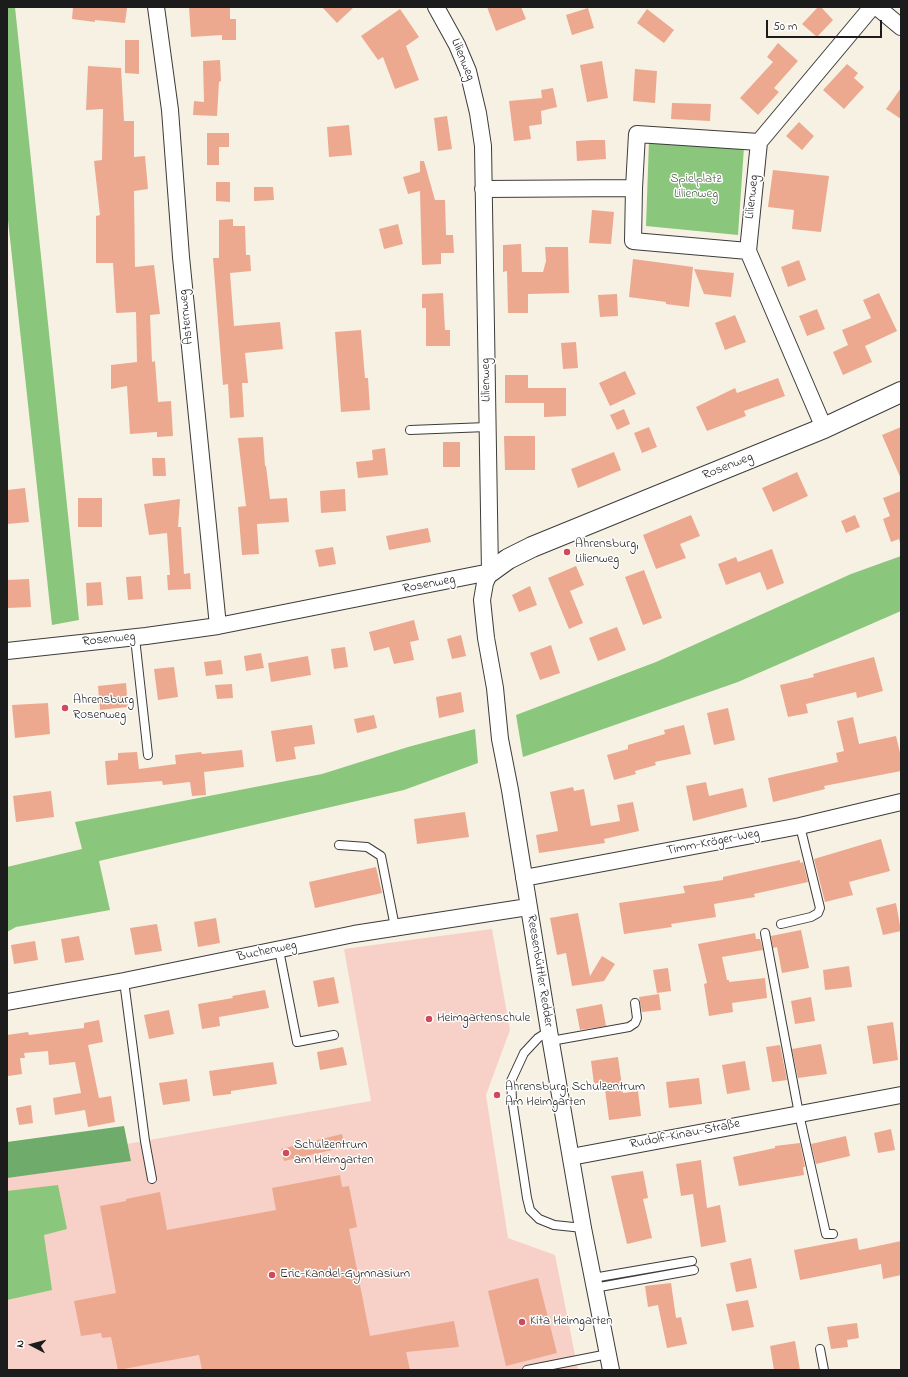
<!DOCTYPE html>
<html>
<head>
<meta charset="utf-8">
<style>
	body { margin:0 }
	#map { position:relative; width:908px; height:1377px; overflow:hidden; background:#f7f1e3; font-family:"Indie Flower",sans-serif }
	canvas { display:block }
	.frame { position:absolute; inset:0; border:8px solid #1c1c1c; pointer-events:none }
	.north { position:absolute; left:12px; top:1325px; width:40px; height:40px; -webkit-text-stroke:3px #fff; paint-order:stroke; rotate:276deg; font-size:11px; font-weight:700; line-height:16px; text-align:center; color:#1c1c1c }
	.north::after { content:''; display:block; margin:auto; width:14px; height:18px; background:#1c1c1c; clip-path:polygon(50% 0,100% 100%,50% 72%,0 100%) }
	.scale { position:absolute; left:766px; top:20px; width:116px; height:18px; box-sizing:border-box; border:2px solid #1c1c1c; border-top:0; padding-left:5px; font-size:12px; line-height:14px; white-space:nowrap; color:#1c1c1c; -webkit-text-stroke:3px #fff; paint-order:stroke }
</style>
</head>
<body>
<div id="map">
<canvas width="908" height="1377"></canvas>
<div class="frame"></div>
<div class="north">N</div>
<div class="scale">50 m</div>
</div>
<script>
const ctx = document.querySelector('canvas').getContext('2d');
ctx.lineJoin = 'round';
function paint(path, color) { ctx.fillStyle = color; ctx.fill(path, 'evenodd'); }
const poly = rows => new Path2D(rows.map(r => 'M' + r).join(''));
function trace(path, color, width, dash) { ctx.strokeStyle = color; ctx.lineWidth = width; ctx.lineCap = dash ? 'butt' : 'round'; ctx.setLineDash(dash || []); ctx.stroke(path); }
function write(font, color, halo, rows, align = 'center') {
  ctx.font = font + ' "Indie Flower",sans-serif'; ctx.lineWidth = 3; ctx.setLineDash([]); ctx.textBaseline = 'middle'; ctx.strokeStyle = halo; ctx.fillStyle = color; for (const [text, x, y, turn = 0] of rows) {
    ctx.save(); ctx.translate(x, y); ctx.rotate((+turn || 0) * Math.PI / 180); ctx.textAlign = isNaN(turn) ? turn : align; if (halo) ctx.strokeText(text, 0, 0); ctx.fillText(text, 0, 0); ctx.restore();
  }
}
paint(poly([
	[492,929,510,1030,486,1095,508,1238,555,1255,578,1370,7,1370,7,1165,371,1101,344,949]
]), '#f7d1c7');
paint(poly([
	[7,7,15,7,79,620,52,625,7,211],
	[649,141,744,147,738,235,646,226],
	[901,556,901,611,738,682,523,757,516,715,656,662,851,574],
	[475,729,478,763,404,790,99,861,110,910,16,927,7,932,7,867,82,849,75,822,322,774,408,747],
	[58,1185,67,1229,44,1235,52,1290,7,1300,7,1191]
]), '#8ac77c');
paint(poly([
	[124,1126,131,1161,7,1178,7,1142]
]), '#6fac6c');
paint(poly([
	[73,7,127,8,125,23,95,20,95,22,72,19],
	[189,7,230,7,230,19,236,19,236,40,222,40,222,35,191,37],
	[322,7,354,7,337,23],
	[487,7,521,7,526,19,496,31],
	[818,7,821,7,833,20,817,37,802,24],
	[588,8,594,28,572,35,566,15],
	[400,9,419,37,406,46,419,80,395,89,383,57,378,60,361,36],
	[647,9,674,30,664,43,637,23],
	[125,40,139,40,139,74,125,73],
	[778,43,798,61,774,88,779,92,758,115,740,98,773,62,767,57],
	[220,60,221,81,219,82,217,116,193,115,194,101,204,102,203,61],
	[602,61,608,98,587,102,580,65],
	[847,64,858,73,854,78,864,87,844,109,823,90],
	[88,66,121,68,124,121,134,121,134,157,145,156,148,189,134,191,135,267,154,265,160,314,150,315,152,362,155,361,158,402,171,401,173,436,157,437,157,432,130,434,127,386,111,389,111,365,137,362,136,312,116,313,113,263,96,263,96,216,100,215,94,161,102,160,103,109,86,110],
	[635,69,657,71,655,103,633,101],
	[553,88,557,107,541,111,542,124,529,126,531,139,514,141,509,101,542,98,541,90],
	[901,88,901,119,886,109],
	[672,103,711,104,710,121,671,119],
	[447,116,452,149,438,151,434,118],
	[799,122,814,136,802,150,786,136],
	[349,125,352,155,329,157,327,127],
	[207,133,229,133,229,147,219,147,219,165,207,165],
	[592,140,605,140,606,159,577,161,576,141],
	[420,161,424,161,435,200,445,200,446,235,453,235,454,253,441,253,441,264,422,265,420,191,408,194,403,177,420,172],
	[773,170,829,176,821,232,792,229,794,210,768,207],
	[216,182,230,182,230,202,216,201],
	[254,187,273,187,274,200,254,201],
	[592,210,614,212,611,244,589,243],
	[233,219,233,226,245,226,246,255,250,255,251,271,230,273,234,326,280,322,283,349,245,353,248,383,242,383,244,417,230,418,228,384,223,385,213,258,219,258,219,220],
	[398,224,403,244,384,249,379,229],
	[521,244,522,272,543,272,546,261,545,247,568,247,569,293,528,294,528,313,508,313,507,271,503,272,503,245],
	[633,259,693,267,689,307,666,304,666,302,629,297],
	[799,260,806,280,788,287,781,267],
	[694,269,734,273,731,297,704,294],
	[443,293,445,330,450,330,450,346,426,346,426,308,422,308,422,294],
	[879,293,897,331,865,346,872,362,843,375,833,352,848,345,842,330,871,318,863,300],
	[617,294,618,316,600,317,598,295],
	[817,309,825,329,807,336,799,316],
	[735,315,746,342,725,350,715,323],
	[361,330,365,378,368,378,370,410,341,412,335,332],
	[576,342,578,368,563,369,561,343],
	[625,371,636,394,610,406,599,383],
	[505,375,528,375,528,388,566,388,566,416,544,417,544,403,505,403],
	[778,378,785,396,744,411,746,416,707,431,696,407,735,388,737,393],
	[624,409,630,424,617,430,610,415],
	[649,427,657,447,642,453,634,433],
	[901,427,901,479,882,435],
	[504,436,535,436,535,470,505,470],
	[263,437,265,466,266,466,270,499,287,498,289,522,257,524,259,554,242,555,238,507,246,506,238,438],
	[443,442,460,442,460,467,443,467],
	[385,448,388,475,358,478,356,462,373,460,372,450],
	[614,452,621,470,578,488,571,469],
	[152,458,165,458,166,476,153,476],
	[797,472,808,496,773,512,762,488],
	[25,488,29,522,7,524,7,490],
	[345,489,346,511,321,513,320,491],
	[901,491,901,542,900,543,899,539,891,542,883,519,890,516,883,498],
	[78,498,102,498,102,527,78,527],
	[180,499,178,527,181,527,184,574,190,573,191,589,168,590,167,575,170,575,167,533,149,535,144,504],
	[691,515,700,536,680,544,686,558,656,569,643,535],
	[855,515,860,527,846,533,841,521],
	[428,528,431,542,389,550,386,536],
	[333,547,336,564,319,567,315,550],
	[772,549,784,583,767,590,760,572,726,585,718,564,736,557,738,562],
	[576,566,584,585,570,591,583,623,569,629,548,578],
	[644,570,662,618,643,625,625,577],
	[141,576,143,599,128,600,126,577],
	[29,579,31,607,7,608,7,580],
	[101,582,103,605,87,606,86,583],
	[530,586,537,605,519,612,512,595],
	[414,620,419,640,410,642,414,660,394,664,389,647,374,651,369,632],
	[617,627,626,650,598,661,589,638],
	[461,635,466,656,452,659,447,639],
	[551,645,560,673,540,680,530,653],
	[345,647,348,667,334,669,331,649],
	[261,653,264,668,246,671,244,656],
	[308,656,311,675,271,682,268,663],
	[874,657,883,691,857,698,856,692,806,704,808,713,788,717,780,685,814,677,813,674],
	[221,660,223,674,206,676,204,662],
	[174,667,178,697,158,700,154,669],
	[126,683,128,707,100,710,98,686],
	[232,684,233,698,217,699,215,685],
	[461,692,464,712,439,718,436,697],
	[48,703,50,734,15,738,12,705],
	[728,708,735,740,714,745,707,713],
	[374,715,377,728,357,733,354,719],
	[853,717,859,744,896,736,901,757,901,771,824,786,825,789,773,802,768,778,838,762,836,753,844,751,837,721],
	[312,725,315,744,294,747,296,759,276,762,271,731],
	[684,725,691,754,655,762,656,765,635,771,636,774,614,780,607,755,628,749,628,745,665,734,664,730],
	[242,750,244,767,204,772,206,795,192,796,190,782,163,785,162,781,107,785,105,761,118,760,118,753,137,752,139,769,176,764,175,755,201,752,202,754],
	[706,782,709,796,743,788,747,807,693,821,686,786],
	[573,787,574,791,584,789,591,826,620,821,617,805,633,802,639,831,604,839,605,843,539,853,536,835,558,831,550,792],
	[51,791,54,817,16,822,13,796],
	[465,812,469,837,417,844,414,819],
	[881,839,890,871,849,882,853,895,825,902,814,859],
	[800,860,800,863,803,862,808,882,754,894,755,897,714,904,716,917,671,924,672,927,624,934,619,903,685,893,683,886,723,880,723,877],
	[376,867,382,893,315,908,309,882],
	[896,903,901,931,883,935,876,908],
	[578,913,590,976,602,956,615,964,604,981,572,986,566,953,557,955,550,918],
	[216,918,220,943,198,947,194,922],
	[157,924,162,951,135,955,130,928],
	[801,930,809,968,782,973,777,947,773,948,771,936],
	[755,933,756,939,760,939,763,950,722,957,727,980,729,980,729,982,765,978,767,998,732,1003,733,1012,709,1016,704,984,707,983,698,944],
	[79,936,84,960,65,963,61,939],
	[35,941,38,960,14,964,11,945],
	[849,966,852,987,825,990,823,970],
	[668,968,671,991,657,993,653,970],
	[334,977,339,1003,318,1007,313,981],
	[265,990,269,1008,219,1017,220,1026,202,1029,198,1004,233,998,232,996],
	[659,994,661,1010,642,1012,639,997],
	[811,997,815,1021,795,1024,791,1001],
	[602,1004,606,1026,580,1030,576,1009],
	[169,1010,174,1034,149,1039,144,1015],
	[99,1020,103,1042,88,1045,99,1098,111,1096,115,1122,88,1127,85,1110,55,1115,53,1098,81,1093,75,1062,49,1065,48,1051,24,1053,25,1058,20,1058,22,1074,8,1076,7,1035,28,1032,29,1035,84,1028,84,1023],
	[893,1022,898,1060,873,1064,867,1026],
	[821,1044,827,1074,798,1078,792,1049],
	[780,1045,787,1080,772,1082,766,1047],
	[343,1047,347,1065,320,1070,317,1052],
	[618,1057,623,1093,638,1091,641,1116,609,1120,604,1082,594,1084,591,1061],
	[745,1061,750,1090,727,1094,722,1065],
	[273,1062,277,1084,231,1091,231,1094,213,1096,209,1071],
	[699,1078,702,1104,669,1108,666,1082],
	[187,1079,190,1101,163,1105,159,1083],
	[31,1105,33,1123,19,1125,16,1108],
	[891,1129,895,1150,878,1153,874,1133],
	[342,1134,345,1147,284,1161,281,1149],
	[846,1136,850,1156,816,1164,811,1144],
	[800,1143,805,1167,803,1167,804,1175,739,1186,733,1157,775,1148,775,1146],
	[701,1160,707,1208,720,1205,726,1242,701,1247,693,1194,681,1196,676,1164],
	[643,1171,648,1198,643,1199,652,1238,627,1244,611,1176],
	[340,1175,342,1187,349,1186,357,1227,349,1229,370,1336,454,1321,459,1347,406,1352,410,1370,202,1370,199,1355,118,1370,111,1337,102,1338,101,1333,81,1336,74,1301,116,1293,100,1206,126,1201,126,1199,160,1192,167,1230,276,1210,272,1188],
	[857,1238,859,1250,901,1241,901,1275,883,1279,881,1264,800,1280,794,1250],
	[751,1258,757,1288,736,1292,730,1263],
	[538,1278,557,1353,506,1366,488,1291],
	[671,1283,676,1318,681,1317,687,1344,667,1348,658,1305,648,1307,645,1286],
	[748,1300,754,1327,732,1331,726,1304],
	[857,1323,859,1338,847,1340,848,1347,831,1349,827,1327],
	[795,1341,800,1370,774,1370,770,1346]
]), '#eda890');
const service = poly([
	[410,430,487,427],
	[135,638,148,755],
	[339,845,367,847,381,856,395,927],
	[781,924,811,917,818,913,820,908,800,826],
	[765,933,799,1114,826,1234,833,1234],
	[279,950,297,1042,334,1035],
	[124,981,145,1141,152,1179],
	[549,1031,538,1038,524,1053,511,1081,512,1099,527,1198,530,1210,539,1219,554,1225,583,1228],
	[551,1041,629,1027,635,1023,637,1018,635,1003],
	[593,1278,692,1261],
	[594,1288,694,1270],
	[820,1349,824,1370],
	[527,1370,608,1354]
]);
const minor = poly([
	[156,7,170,110,181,257,218,626],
	[436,7,457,45,468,71,478,113,483,146,490,572,485,583,482,600,486,638,495,688,500,739,510,790,549,1031,583,1228,611,1370],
	[877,7,901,27],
	[634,188,637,134,759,142],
	[483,189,634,188,633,241,748,251],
	[824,428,748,251,759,142,872,7],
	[7,651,146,636,218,626,490,572],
	[524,878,800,826,901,802],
	[7,1002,124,981,354,934,528,907],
	[571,1157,901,1095]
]);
const tertiary = poly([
	[490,572,508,559,532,547,824,428,901,392]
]);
trace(service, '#3d3c3a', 10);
trace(minor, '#3d3c3a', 18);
trace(tertiary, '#3d3c3a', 22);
trace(service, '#fff', 8);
trace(minor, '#fff', 16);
trace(tertiary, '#fff', 20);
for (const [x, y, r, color] of [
	[567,552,4,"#d1495b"],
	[65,708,4,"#d1495b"],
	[429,1019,4,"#d1495b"],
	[497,1095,4,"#d1495b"],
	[286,1153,4,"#d1495b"],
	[272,1275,4,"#d1495b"],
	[522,1322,4,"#d1495b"]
]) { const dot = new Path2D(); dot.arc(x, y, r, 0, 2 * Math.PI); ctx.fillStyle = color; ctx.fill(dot); trace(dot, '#fff', 1.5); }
write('13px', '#1c1c1c', '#fff', [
	["Lilienweg",462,60,68],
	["Lilienweg",753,197,-84],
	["Asternweg",187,317,-96],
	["Lilienweg",487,380,-91],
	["Rosenweg",728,467,-22],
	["Rosenweg",429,585,-11],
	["Rosenweg",109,640,-6],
	["Timm-Kröger-Weg",713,843,-11],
	["Buchenweg",267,952,-12],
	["Reesenbüttler Redder",539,971,81],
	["Rudolf-Kinau-Straße",685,1135,-11]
]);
write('13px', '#486042', '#fff', [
	["Spielplatz",696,180],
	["Lilienweg",696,195]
]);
write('13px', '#1c1c1c', '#fff', [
	["Ahrensburg,",575,545],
	["Lilienweg",575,560],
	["Ahrensburg",73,701],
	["Rosenweg",73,716],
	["Heimgartenschule",437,1019],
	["Ahrensburg, Schulzentrum",505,1088],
	["Am Heimgarten",505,1103],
	["Schulzentrum",294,1146],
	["am Heimgarten",294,1161],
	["Eric-Kandel-Gymnasium",280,1275],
	["Kita Heimgarten",530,1322]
], 'left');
</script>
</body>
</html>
